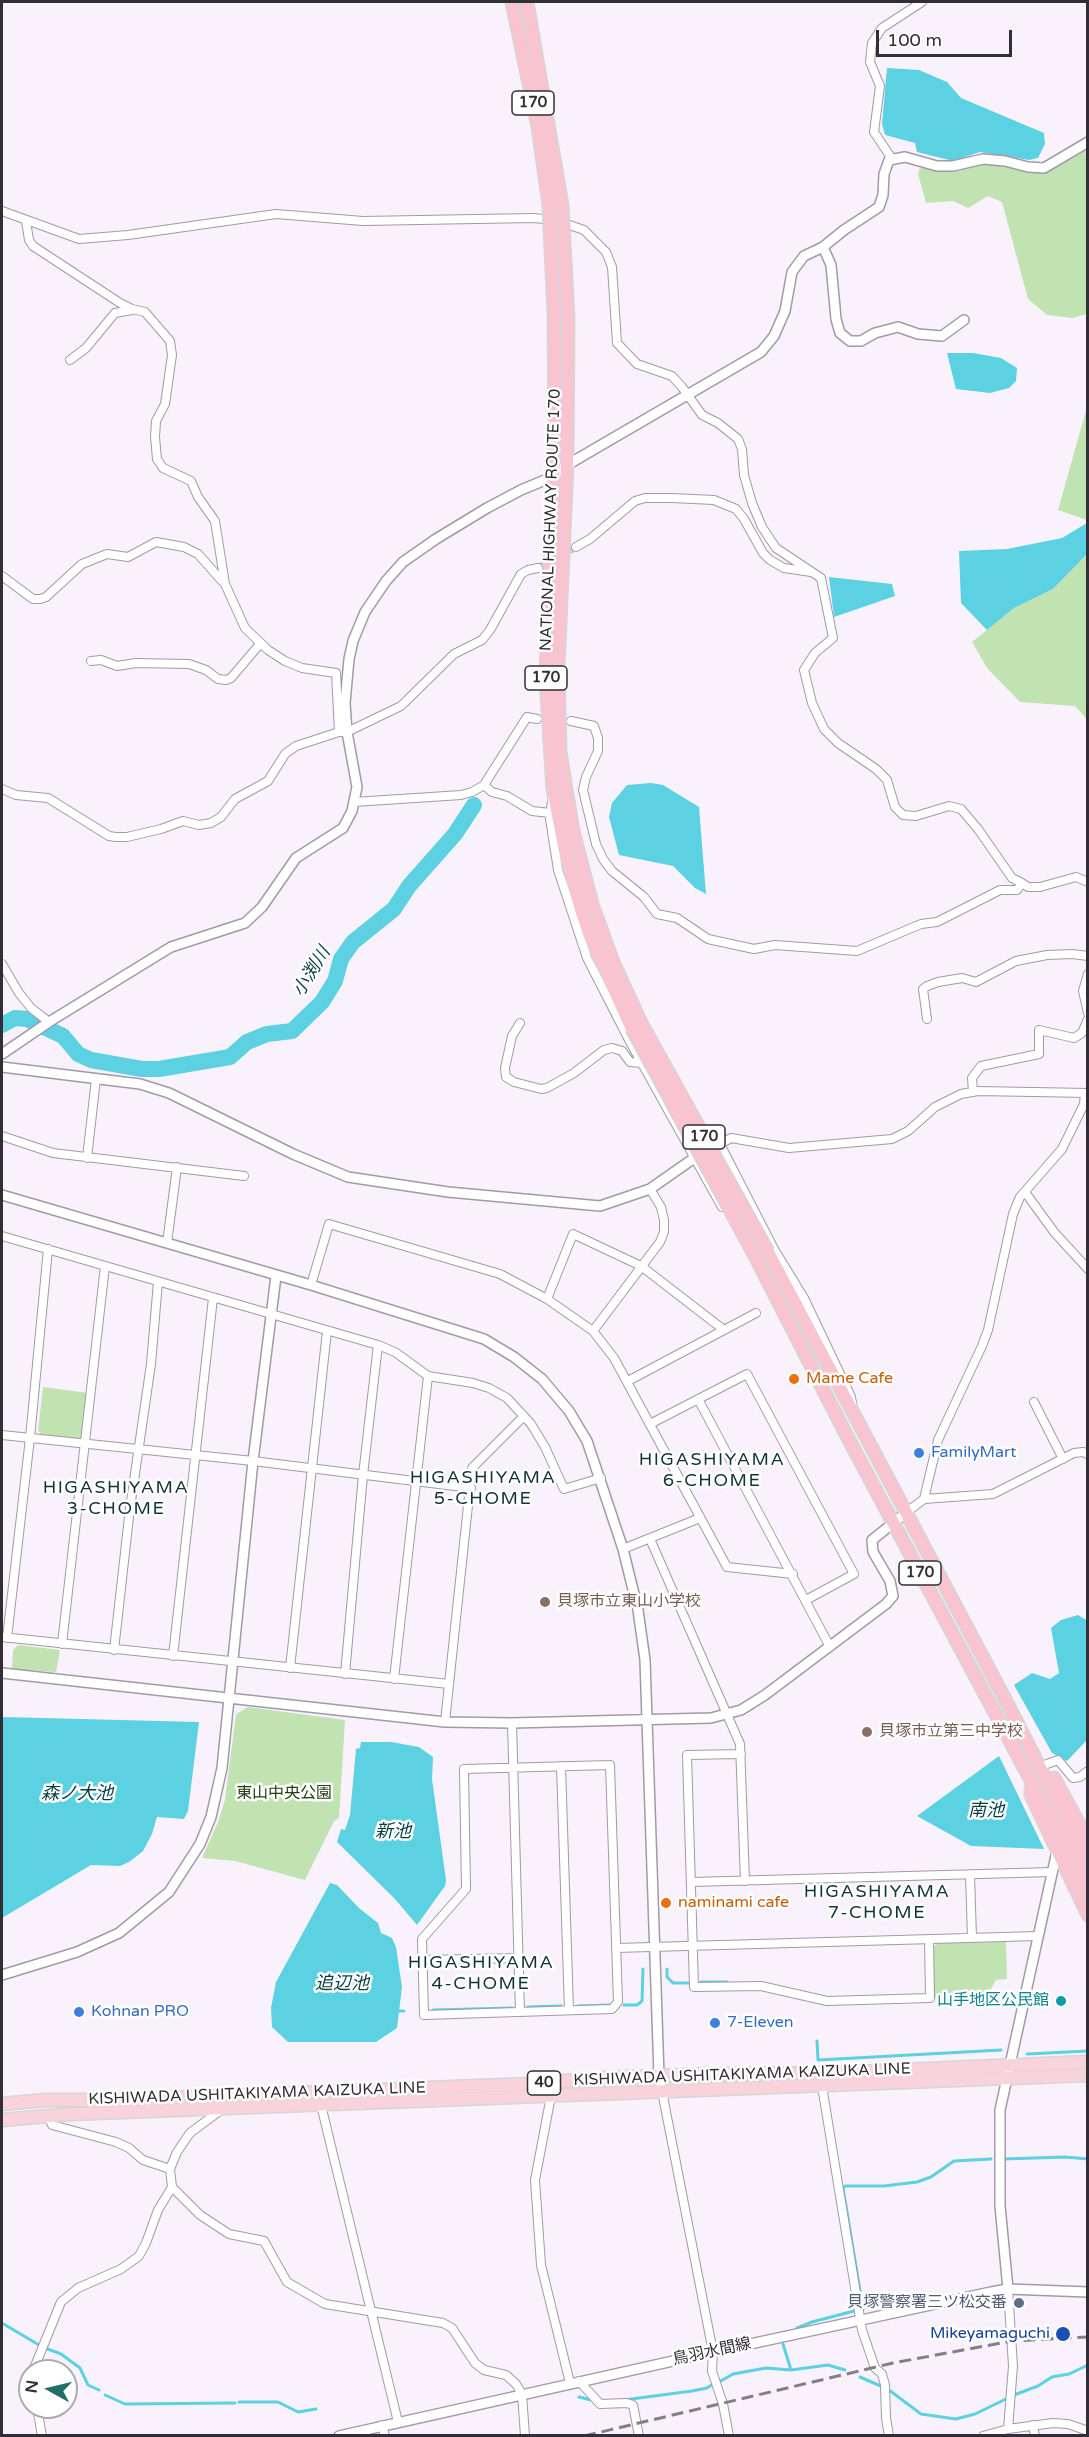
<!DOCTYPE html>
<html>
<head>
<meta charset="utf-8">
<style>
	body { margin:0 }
	#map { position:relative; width:1089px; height:2437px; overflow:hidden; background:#f9f2fd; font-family:"Varela Round",sans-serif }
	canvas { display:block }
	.frame { position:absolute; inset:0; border:3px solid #322e35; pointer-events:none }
	.north { position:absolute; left:18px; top:2359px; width:60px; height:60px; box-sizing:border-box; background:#fff; border:2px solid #adabae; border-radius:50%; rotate:278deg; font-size:16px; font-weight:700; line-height:24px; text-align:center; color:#322e35 }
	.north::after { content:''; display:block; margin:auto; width:21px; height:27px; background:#236e69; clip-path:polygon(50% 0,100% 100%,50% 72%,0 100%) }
	.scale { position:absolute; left:876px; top:30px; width:136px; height:27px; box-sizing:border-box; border:3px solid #322e35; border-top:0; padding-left:8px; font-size:18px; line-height:21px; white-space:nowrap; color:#322e35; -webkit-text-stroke:4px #fff; paint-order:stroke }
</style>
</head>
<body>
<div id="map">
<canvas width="1089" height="2437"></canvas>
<div class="frame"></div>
<div class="north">N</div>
<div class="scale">100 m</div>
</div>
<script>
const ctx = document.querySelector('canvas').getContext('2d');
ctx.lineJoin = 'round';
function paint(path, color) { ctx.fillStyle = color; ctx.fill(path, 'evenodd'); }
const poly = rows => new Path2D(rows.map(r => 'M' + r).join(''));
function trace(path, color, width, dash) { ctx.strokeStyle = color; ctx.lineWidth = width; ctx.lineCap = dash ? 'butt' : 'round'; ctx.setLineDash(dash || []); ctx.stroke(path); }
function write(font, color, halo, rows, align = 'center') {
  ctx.font = font + ' "Varela Round","Noto Sans JP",sans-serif'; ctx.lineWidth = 5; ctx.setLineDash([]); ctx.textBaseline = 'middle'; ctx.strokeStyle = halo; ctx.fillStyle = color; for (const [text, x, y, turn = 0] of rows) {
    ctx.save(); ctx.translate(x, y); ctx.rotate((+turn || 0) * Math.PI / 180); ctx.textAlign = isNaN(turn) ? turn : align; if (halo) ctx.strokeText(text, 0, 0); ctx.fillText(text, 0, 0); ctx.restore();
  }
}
paint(poly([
	[1087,142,1087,314,1072,318,1047,315,1028,299,1002,202,988,196,968,208,953,201,926,203,918,174,920,168,960,171,983,159,1044,168],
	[1087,407,1088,520,1087,520,1058,510],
	[1087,554,1087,719,1075,706,1020,702,987,668,972,642,1014,608,1053,589],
	[43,1387,88,1393,82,1440,43,1436,38,1431],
	[18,1645,60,1650,56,1672,12,1669,13,1650],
	[248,1707,345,1720,339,1818,334,1821,305,1880,235,1861,202,1858,218,1822,225,1800,236,1714],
	[1006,1942,1007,1979,996,1980,987,1996,934,1998,934,1946,939,1943]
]), '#c1e2b1');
paint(poly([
	[887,68,919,70,947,82,961,98,1044,133,1045,144,1038,158,1029,160,980,152,953,161,917,152,915,143,885,135,882,124],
	[947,353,973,353,1001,358,1017,368,1016,381,1009,388,990,393,956,389],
	[1087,523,1087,554,1053,589,1014,608,987,630,961,603,959,551,1007,549,1062,538],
	[829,577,892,584,895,596,834,617],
	[651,783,663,785,699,807,706,894,695,888,673,866,619,855,609,817,612,803,627,785],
	[1078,1615,1088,1621,1087,1740,1067,1761,1052,1753,1014,1685,1032,1673,1050,1679,1059,1673,1051,1628,1061,1620],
	[2,1717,199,1722,188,1811,184,1819,157,1817,152,1834,143,1851,129,1862,120,1866,91,1865,2,1918],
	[361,1742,391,1742,419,1747,433,1757,432,1779,446,1880,445,1886,417,1925,395,1899,337,1842,341,1829,345,1830,350,1815,356,1749,360,1748],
	[999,1756,1044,1849,971,1846,917,1816],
	[330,1883,337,1885,359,1908,378,1923,381,1933,392,1938,396,1947,402,1987,397,2028,376,2042,288,2042,272,2027,271,2008,276,1982]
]), '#5cd1e1');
trace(poly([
	[667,1969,667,1977,673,1983,689,1983],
	[701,1982,727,1982],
	[624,2005,637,2005,642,2001,643,1969],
	[578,2006,610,2005],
	[528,2007,561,2006],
	[433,2010,512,2008],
	[398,2011,404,2011],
	[817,2041,818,2060,1001,2050],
	[1027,2054,1088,2051],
	[1003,2159,1065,2157,1088,2159],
	[863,2309,843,2188,845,2186,884,2186,917,2182,931,2177,954,2161,991,2159],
	[2,2323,39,2345],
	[797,2328,812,2322,854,2311],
	[783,2344,791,2370],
	[45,2348,61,2354,80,2368,88,2385,99,2390],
	[860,2377,883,2387],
	[719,2382,733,2374,766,2368,791,2370,828,2365,845,2370],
	[889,2390,921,2414,956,2419,975,2414,1006,2399],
	[105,2395,125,2404,235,2403],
	[1014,2395,1038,2386,1052,2377,1069,2374,1088,2365],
	[579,2397,591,2400],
	[624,2400,692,2391,707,2388,713,2384],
	[239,2402,278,2402,298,2412,316,2409]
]), '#5cd1e1', 3);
trace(poly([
	[2,1025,15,1018,27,1019,63,1036,78,1054,91,1060,142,1069,159,1069,230,1057,247,1042,267,1034,292,1031,322,1002,335,981,341,959,353,942,394,909,409,886,455,834,474,805]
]), '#5cd1e1', 16);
trace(poly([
	[538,568,576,547]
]), '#d1cbd5', 8, [8, 4]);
const minor = poly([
	[889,160,892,159,874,132,880,86,870,62,872,43,882,28,922,2],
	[2,211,79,239,128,235,276,214,363,221,533,218,555,220,584,230,606,252,612,267,617,343,637,364,672,376,682,387,702,415,718,423,738,439,742,449,744,475,752,503,762,527,776,548,821,578,833,638,815,653,804,670,812,703,824,729,838,743,876,769,887,780,895,807,903,815,916,816,949,806,961,809,978,829,1012,878,1022,883,1028,887,1040,887,1076,877,1088,882],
	[26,221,29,240,33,246,120,303,132,309,145,312,170,341,172,355,165,404,156,421,155,437,157,459,163,468,191,481,198,497,215,521,225,584,245,628,268,650,285,661,302,668,336,673,339,732],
	[70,360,86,348,115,313,132,310],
	[576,547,590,539,635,501,645,498,672,498,714,500,736,509,744,519,763,553,770,560,784,568,811,572],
	[2,576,33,599,40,599,46,597,82,564,107,554,128,557,156,542,184,547,198,554,222,581],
	[91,661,101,660,117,666,136,663,189,664,206,670,218,679,226,680,231,678,260,644],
	[571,721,594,726,598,738,598,751,586,777,583,790,596,844,603,859,612,871,644,897,657,914,677,918,708,939,754,949,775,945,857,951,921,924,937,922,1000,890,1017,890,1022,883],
	[484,785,492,792,507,796,532,811,550,813],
	[2,789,16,795,48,798,109,836,116,837,127,837,161,829,183,821,199,825,211,823,221,817,235,799,268,781,285,754,296,746,339,732,347,732,401,706,454,654,482,640,490,630,521,574,528,570,538,568],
	[552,800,550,819,558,870,587,958,629,1040,722,1207],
	[354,802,461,795,472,792,484,785,527,717,537,719],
	[2,964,19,993,31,1008,49,1022],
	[1088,974,1083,991,1088,1013],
	[927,1019,923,989,927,986,938,982,962,978,976,982,1016,961,1047,955,1072,954,1088,956],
	[520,1023,512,1036,505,1068,506,1077,514,1082,541,1089,547,1088,574,1073,604,1050,612,1048,622,1051,630,1062,642,1063],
	[973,1092,972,1078,981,1066,1039,1054,1039,1030,1074,1038,1082,1033,1088,1019],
	[2,1136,53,1153,244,1176],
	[87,1158,96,1079],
	[1025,1192,1054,1232,1088,1269],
	[2,1236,378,1345,395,1352,428,1376,473,1383,489,1388,507,1398,531,1424,545,1447,564,1489,601,1478],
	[167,1243,177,1167],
	[311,1285,329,1224,500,1274,547,1299,593,1331,614,1358,727,1567,793,1574],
	[547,1299,573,1234,641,1266,724,1330],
	[593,1331,660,1242,664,1232,664,1220,661,1207,650,1189],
	[628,1381,756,1313],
	[698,1399,830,1647],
	[1034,1402,1063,1459],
	[852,1403,851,1397,804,1298,774,1249,720,1144,731,1138,789,1148,892,1139,908,1131,935,1107,961,1094,978,1091,1088,1093],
	[650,1424,747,1374,854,1574,806,1600],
	[2,1435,253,1461,471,1488],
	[924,1499,938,1440,982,1346,988,1330,1013,1214,1020,1197,1062,1149,1084,1104,1085,1093],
	[907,1512,924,1499,993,1494,1074,1453,1083,1452,1088,1454],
	[650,1539,740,1744,745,1881],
	[623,1549,700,1518],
	[2,1637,449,1684],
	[7,1638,30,1438,48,1249],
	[62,1644,105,1266],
	[114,1650,130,1508,151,1364,158,1282],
	[173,1656,213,1298],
	[290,1668,327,1331],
	[345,1674,363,1475,378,1345],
	[394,1679,428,1376],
	[445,1722,472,1468,524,1416],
	[512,1723,520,2012],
	[741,1754,687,1755,694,1987,761,1986,827,2001,930,1998,929,1939],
	[1047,1764,1058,1760,1073,1778,1080,1777,1088,1771],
	[610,1765,618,2002,612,2009,424,2015,422,1939,466,1889,464,1769,610,1765],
	[561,1766,569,2010],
	[970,1874,972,1938],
	[691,1882,1052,1872],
	[616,1948,1038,1936],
	[422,1960,518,1958],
	[659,2076,713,2352,712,2371,723,2404,729,2436],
	[822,2086,862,2330,875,2368,882,2374,885,2385,886,2418,889,2436],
	[551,2096,535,2180,541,2265,570,2383],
	[321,2105,398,2422],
	[48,2116,52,2125,116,2142,129,2148,143,2160,170,2169],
	[172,2187,200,2215,229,2234,264,2241,287,2282,325,2304,443,2323,452,2328,475,2363,484,2370,506,2375,516,2384,522,2394,525,2436],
	[33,2371,61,2302,78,2288,121,2269,139,2256,146,2243,158,2210,172,2187,170,2169,177,2152,190,2133,221,2110],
	[579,2381,600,2404,627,2403,633,2405,639,2436],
	[37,2407,42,2436],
	[382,2425,385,2436],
	[1033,2425,1035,2436],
	[1008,2429,1013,2366,1008,2289],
	[983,2436,1008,2429,1053,2423,1068,2424,1088,2431]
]);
const tertiary = poly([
	[823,247,831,265,836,319,840,333,850,341,861,341,875,333,898,327,918,334,942,336,964,320],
	[2,1054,49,1022,171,947,245,923,262,907,296,858,343,828,352,811,357,787,347,732,345,703,349,659,353,641,365,612,386,581,403,562,436,539,487,508,521,490,552,477,567,465,761,352,774,336,785,311,792,272,804,256,823,247,844,230,879,207,883,195,884,174,889,160,905,157,937,166,953,166,983,159,1005,161,1028,167,1044,168,1088,142],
	[2,1067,140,1084,169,1093,293,1154,348,1177,448,1192,600,1206,650,1189,690,1161,720,1144],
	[2,1195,311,1285,484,1339,514,1357,542,1379,569,1411,587,1441,623,1549,638,1610,645,1660,659,2076],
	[2,1673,445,1722,512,1723,711,1718,741,1710,765,1695,886,1604,893,1596,890,1581,873,1552,872,1540,907,1512],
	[2,1975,77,1952,119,1933,169,1892,200,1844,211,1817,222,1768,253,1461,276,1276],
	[1008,2289,1000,2206,1000,2110,1057,1851],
	[339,2436,713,2352,991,2292,1008,2289,1088,2292]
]);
const primary = poly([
	[2,2104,45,2100,118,2100,530,2084,604,2078,711,2074,835,2073,1088,2062],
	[2,2120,71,2114,1088,2075]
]);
const trunk = poly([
	[512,2,538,127,549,205],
	[527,2,562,205],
	[554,313,555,428,546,678,553,789,564,846,581,909,590,936,632,1029],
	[568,318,567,465,558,667,560,752,573,831,592,904,613,962,641,1023],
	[768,1252,1006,1701,1088,1862],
	[756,1258,849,1440,1088,1887],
	[1054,1778,1088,1840],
	[1031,1788,1031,1795,1088,1915]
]);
trace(minor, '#a299a9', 10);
trace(tertiary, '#a299a9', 12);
trace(primary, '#d6d5d7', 15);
trace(trunk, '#d6d5d7', 15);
trace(minor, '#fff', 8);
trace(tertiary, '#fff', 9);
trace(primary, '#f9d3db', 12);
trace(trunk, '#f7c4cf', 12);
trace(poly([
	[584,2436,893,2363,1012,2341,1088,2337]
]), '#847f87', 3, [12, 6]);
const trunkBridge = poly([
	[549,205,554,313],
	[562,205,568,318],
	[641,1023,768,1252],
	[632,1029,756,1258]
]);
trace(trunkBridge, '#d6d5d7', 15, []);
trace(trunkBridge, '#f7c4cf', 12);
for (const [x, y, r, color] of [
	[794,1379,6,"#e8710a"],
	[919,1453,6,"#3f7fe0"],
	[545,1602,6,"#8d6e63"],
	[867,1732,6,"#8d6e63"],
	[666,1903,6,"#e8710a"],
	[1061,2001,6,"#0f9aa8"],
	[79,2012,6,"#3f7fe0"],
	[715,2023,6,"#3f7fe0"],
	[1019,2303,6,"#5c6f8a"],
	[1063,2334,8,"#1a4fb4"]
]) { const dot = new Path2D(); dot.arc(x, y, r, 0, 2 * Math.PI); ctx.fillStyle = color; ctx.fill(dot); trace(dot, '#fff', 2); }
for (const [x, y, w] of [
	[533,103,42],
	[546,678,42],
	[704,1137,42],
	[920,1573,42],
	[544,2083,33]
]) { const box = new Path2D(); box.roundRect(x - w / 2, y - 12, w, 24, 4.5); ctx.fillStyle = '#fff'; ctx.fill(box); trace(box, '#322e35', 1.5); }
write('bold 15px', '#322e35', null, [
	["170",533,103],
	["170",546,678],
	["170",704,1137],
	["170",920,1573],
	["40",544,2083]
]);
write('16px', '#322e35', '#fff', [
	["NATIONAL HIGHWAY ROUTE 170",551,520,-88],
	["KISHIWADA USHITAKIYAMA KAIZUKA LINE",742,2075,-2],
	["KISHIWADA USHITAKIYAMA KAIZUKA LINE",257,2094,-2],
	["鳥羽水間線",712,2352,-12]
]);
write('16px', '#c56008', '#fff', [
	["Mame Cafe",806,1379],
	["naminami cafe",678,1903]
], 'left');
write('16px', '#366cbe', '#fff', [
	["FamilyMart",931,1453],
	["Kohnan PRO",91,2012],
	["7-Eleven",727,2023]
], 'left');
write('16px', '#785e54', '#fff', [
	["貝塚市立東山小学校",557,1602],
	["貝塚市立第三中学校",879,1732]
], 'left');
write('16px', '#224011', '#fff', [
	["東山中央公園",284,1794]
]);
write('16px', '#0d838f', '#fff', [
	["山手地区公民館",1049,2001]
], 'right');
write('16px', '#4e5e75', '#fff', [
	["貝塚警察署三ツ松交番",1007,2303]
], 'right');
write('16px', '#164399', '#fff', [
	["Mikeyamaguchi",1050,2334]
], 'right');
write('italic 18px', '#043e44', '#fff', [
	["小渕川",312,972,-58],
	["森ノ大池",77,1794],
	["南池",986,1811],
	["新池",393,1832],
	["追辺池",342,1984]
]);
ctx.letterSpacing = '1.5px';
write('18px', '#113432', '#fff', [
	["HIGASHIYAMA",712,1460],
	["6-CHOME",712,1481],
	["HIGASHIYAMA",483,1478],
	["5-CHOME",483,1499],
	["HIGASHIYAMA",116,1488],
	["3-CHOME",116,1509],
	["HIGASHIYAMA",877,1892],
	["7-CHOME",877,1913],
	["HIGASHIYAMA",481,1963],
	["4-CHOME",481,1984]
]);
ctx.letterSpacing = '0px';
</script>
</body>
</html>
